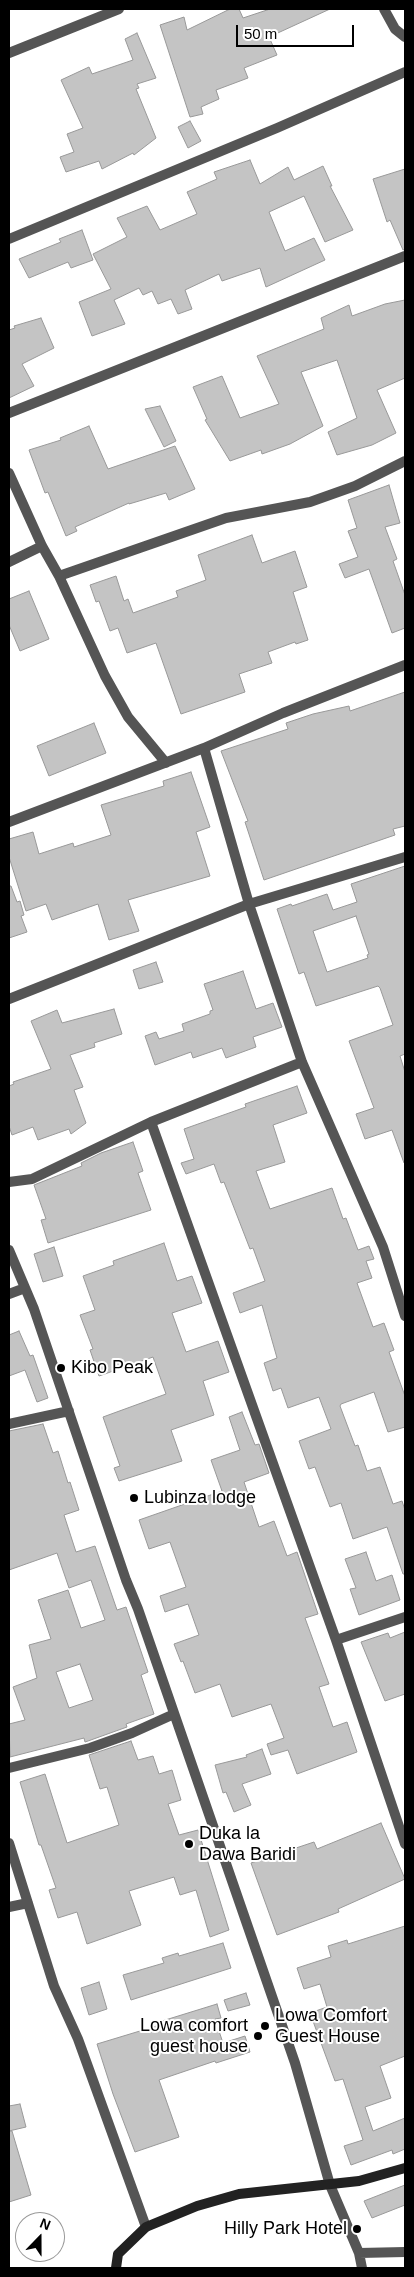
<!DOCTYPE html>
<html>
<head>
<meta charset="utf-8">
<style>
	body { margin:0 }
	#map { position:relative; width:414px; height:2277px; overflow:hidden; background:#fff; font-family:Helvetica,sans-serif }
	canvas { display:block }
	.frame { position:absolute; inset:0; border:10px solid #000; pointer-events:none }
	.north { position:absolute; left:15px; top:2212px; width:50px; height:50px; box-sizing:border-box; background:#fff; border:1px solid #999; border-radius:50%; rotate:22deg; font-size:14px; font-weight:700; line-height:20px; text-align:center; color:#000 }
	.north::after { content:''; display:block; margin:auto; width:18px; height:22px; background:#000; clip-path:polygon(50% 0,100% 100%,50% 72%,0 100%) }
	.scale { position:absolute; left:236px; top:25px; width:118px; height:22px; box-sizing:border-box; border:2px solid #000; border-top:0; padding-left:6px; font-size:15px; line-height:18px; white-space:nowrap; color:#000; -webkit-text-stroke:4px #fff; paint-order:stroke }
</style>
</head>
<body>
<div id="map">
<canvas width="414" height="2277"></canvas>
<div class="frame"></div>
<div class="north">N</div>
<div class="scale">50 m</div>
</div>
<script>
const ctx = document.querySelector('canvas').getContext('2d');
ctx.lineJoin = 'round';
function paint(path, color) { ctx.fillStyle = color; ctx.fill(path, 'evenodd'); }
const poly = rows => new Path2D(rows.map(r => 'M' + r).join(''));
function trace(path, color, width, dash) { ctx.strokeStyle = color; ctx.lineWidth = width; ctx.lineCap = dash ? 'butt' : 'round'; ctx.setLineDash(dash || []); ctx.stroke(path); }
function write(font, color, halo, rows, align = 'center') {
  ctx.font = font + ' Helvetica,sans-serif'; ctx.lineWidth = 4; ctx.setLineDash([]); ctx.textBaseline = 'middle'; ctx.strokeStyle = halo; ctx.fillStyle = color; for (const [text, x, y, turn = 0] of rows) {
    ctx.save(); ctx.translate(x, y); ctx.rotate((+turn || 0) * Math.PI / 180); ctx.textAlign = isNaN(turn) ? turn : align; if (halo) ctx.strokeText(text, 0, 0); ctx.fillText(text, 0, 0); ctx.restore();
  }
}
const building = poly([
	[230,9,239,9,243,18,270,9,330,9,269,37,277,55,244,68,248,78,216,90,219,99,201,107,203,114,190,117,160,25,184,17,187,30,230,9],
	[137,33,156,78,137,84,139,88,136,89,156,138,134,155,133,153,102,169,99,161,66,172,60,157,74,152,67,134,83,128,61,80,89,67,92,74,133,60,125,39,137,33],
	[190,121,201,141,188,148,178,127,190,121],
	[250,160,260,184,288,167,294,180,323,166,332,186,330,186,353,230,325,242,304,196,269,212,285,251,314,238,325,260,266,287,260,268,222,281,219,274,185,290,192,309,178,314,171,299,158,304,152,291,143,295,139,288,114,300,125,324,92,336,79,302,111,289,93,254,127,237,117,218,147,206,160,230,197,214,187,192,217,179,214,172,250,160],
	[405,169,405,249,403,250,390,220,387,222,373,179,405,169],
	[82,230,93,260,71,268,68,262,29,278,19,259,61,242,59,239,82,230],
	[405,300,405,378,377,390,396,433,372,445,337,455,328,432,357,418,337,360,301,372,323,426,290,444,262,454,261,450,230,461,205,420,207,419,193,387,222,376,240,418,279,404,257,356,324,329,321,318,349,305,352,316,385,304,405,300],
	[41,318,54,348,22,364,34,386,9,398,9,330,15,328,14,326,41,318],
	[160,406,176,441,164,447,145,409,160,406],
	[89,426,108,469,175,446,195,489,169,500,166,493,129,504,129,503,75,527,77,531,66,536,48,492,45,493,29,450,61,440,60,438,89,426],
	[389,485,400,523,385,527,397,559,393,561,405,595,405,628,392,633,369,569,345,578,339,564,358,557,348,531,357,528,348,500,389,485],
	[252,535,262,563,295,551,307,587,293,592,308,640,296,644,295,642,268,652,272,663,239,674,245,692,181,714,156,643,127,653,118,628,110,631,99,601,96,602,90,585,116,576,124,601,128,599,133,613,178,597,176,591,206,580,198,555,252,535],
	[29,591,49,639,20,651,9,625,9,599,29,591],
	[405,692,405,826,393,829,395,835,264,880,245,822,248,821,221,751,288,729,286,723,313,714,349,706,350,711,405,692],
	[94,723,106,753,49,776,37,746,94,723],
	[191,772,210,827,196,832,210,876,128,900,139,931,109,940,98,904,52,920,46,904,26,911,9,857,9,839,33,832,39,854,73,843,74,847,111,835,101,805,164,786,163,781,191,772],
	[405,866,405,1054,400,1056,405,1072,405,1163,404,1163,392,1130,365,1139,356,1114,374,1108,349,1041,393,1025,380,988,378,986,316,1006,304,972,299,974,277,909,291,904,292,906,327,894,333,910,357,902,351,884,405,866],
	[356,916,369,954,367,955,368,958,327,972,313,931,356,916],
	[9,886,11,886,17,902,20,901,24,915,21,916,27,932,9,938,9,886],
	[156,962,163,982,139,989,133,970,156,962],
	[243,971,256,1009,273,1003,282,1027,253,1037,256,1047,226,1058,222,1048,193,1058,191,1052,155,1065,145,1036,156,1032,159,1039,184,1031,182,1024,210,1014,210,1011,213,1010,204,984,243,971],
	[114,1009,122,1034,94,1043,95,1047,70,1055,83,1087,74,1090,86,1123,71,1134,69,1129,38,1140,33,1127,12,1135,9,1126,9,1086,14,1084,13,1082,51,1069,31,1021,57,1010,62,1023,114,1009],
	[297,1086,307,1113,273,1125,285,1162,256,1171,270,1209,332,1188,343,1219,346,1218,358,1250,369,1246,374,1259,366,1261,372,1278,357,1283,373,1327,384,1323,394,1350,389,1352,405,1396,405,1427,388,1432,374,1392,341,1404,340,1406,355,1446,358,1445,367,1471,380,1467,393,1504,402,1501,405,1510,405,1574,403,1574,387,1527,353,1539,341,1503,330,1507,315,1467,309,1469,299,1441,331,1429,319,1397,288,1408,281,1388,273,1391,264,1363,277,1358,262,1305,240,1313,233,1293,265,1281,253,1248,250,1249,224,1182,221,1183,214,1164,186,1174,181,1163,194,1159,184,1129,246,1107,245,1104,297,1086],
	[133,1142,143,1171,138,1173,151,1210,48,1243,41,1220,46,1219,34,1185,82,1166,81,1163,101,1153,133,1142],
	[164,1243,177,1281,192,1276,202,1303,172,1313,186,1352,218,1341,229,1372,203,1381,214,1415,171,1430,182,1461,119,1481,114,1468,120,1466,103,1417,166,1394,153,1357,99,1376,90,1350,93,1349,80,1315,95,1310,83,1276,114,1265,113,1261,164,1243],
	[54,1247,63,1276,43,1282,34,1254,54,1247],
	[19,1331,30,1356,33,1355,48,1398,37,1402,25,1370,9,1376,9,1335,19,1331],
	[242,1412,255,1445,259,1444,269,1473,244,1482,259,1527,274,1521,287,1556,297,1552,318,1614,305,1618,329,1684,319,1687,333,1727,347,1722,357,1752,297,1774,288,1750,271,1755,267,1744,284,1738,271,1704,232,1717,220,1684,195,1693,183,1661,181,1662,174,1644,199,1635,188,1604,165,1612,160,1596,186,1587,170,1542,149,1549,139,1520,222,1491,211,1460,240,1450,229,1417,242,1412],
	[43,1424,53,1453,58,1451,68,1483,70,1482,79,1510,64,1515,76,1552,95,1546,117,1610,126,1607,148,1672,141,1675,154,1714,126,1724,127,1727,88,1741,85,1742,84,1738,10,1757,9,1724,25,1720,13,1687,37,1678,29,1645,51,1639,38,1600,68,1590,81,1628,105,1620,91,1580,69,1588,57,1553,9,1570,9,1431,43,1424],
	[80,1664,93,1700,69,1708,56,1672,80,1664],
	[366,1552,376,1581,392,1575,400,1600,359,1615,350,1589,356,1588,345,1559,366,1552],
	[405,1632,405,1694,385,1701,361,1642,388,1633,390,1638,405,1632],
	[131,1741,138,1760,153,1756,159,1774,172,1770,181,1800,168,1804,179,1835,198,1830,229,1930,210,1937,196,1890,180,1895,174,1877,129,1891,141,1925,87,1944,77,1912,58,1918,49,1890,56,1888,41,1845,39,1845,20,1782,45,1774,67,1843,119,1825,107,1787,100,1789,89,1755,131,1741],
	[262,1749,271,1774,242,1784,251,1805,234,1812,226,1792,223,1793,215,1765,247,1757,246,1755,262,1749],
	[381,1823,405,1879,338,1909,339,1912,277,1935,251,1863,314,1842,317,1849,381,1823],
	[405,1926,405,2056,380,2066,391,2098,365,2107,373,2131,405,2118,405,2149,393,2154,392,2150,351,2165,344,2146,363,2140,343,2079,335,2081,310,2013,327,2007,320,1984,304,1989,297,1968,331,1957,328,1946,347,1940,348,1944,405,1926],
	[223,1943,231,1968,131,2000,123,1975,164,1963,162,1958,178,1953,179,1956,223,1943],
	[99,1982,107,2009,89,2015,81,1988,99,1982],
	[246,1993,250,2005,228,2011,224,2000,246,1993],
	[217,2004,221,2018,215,2019,223,2043,245,2036,250,2052,216,2063,215,2061,159,2080,179,2137,135,2152,113,2094,97,2044,163,2024,162,2021,217,2004],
	[20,2104,26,2127,9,2131,9,2106,20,2104],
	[9,2131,12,2131,31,2195,9,2202,9,2131],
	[405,2185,405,2205,372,2218,364,2201,405,2185]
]);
paint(building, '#c4c4c4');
trace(building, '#999', 1);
trace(poly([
	[384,9,395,29,405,37],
	[9,53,119,9],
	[9,239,277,128,405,72],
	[9,413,405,256],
	[9,473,42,546,59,576,105,676,128,717,166,763],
	[9,562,42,546],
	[59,576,226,518,310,502,355,486,405,461],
	[204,748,249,904,302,1062,383,1247,405,1316],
	[9,822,204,748,283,713,405,665],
	[9,999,249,904,405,857],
	[151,1122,336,1640,405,1844],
	[9,1182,32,1179,151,1122,302,1062],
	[9,1250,34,1309,126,1580,138,1609,295,2063,330,2185,359,2253,362,2268],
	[9,1294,25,1288],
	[9,1424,69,1411],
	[336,1640,405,1617],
	[9,1768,90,1748,132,1733,174,1714],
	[9,1843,54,1986,78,2039,146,2227],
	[9,1907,28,1903],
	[359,2253,405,2252]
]), '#555', 10);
trace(poly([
	[116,2268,118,2254,146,2227,197,2206,239,2194,359,2181,405,2168]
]), '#222', 10);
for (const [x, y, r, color] of [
	[61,1368,5,"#000"],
	[134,1498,5,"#000"],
	[189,1844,5,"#000"],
	[265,2026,5,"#000"],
	[258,2036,5,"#000"],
	[357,2229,5,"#000"]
]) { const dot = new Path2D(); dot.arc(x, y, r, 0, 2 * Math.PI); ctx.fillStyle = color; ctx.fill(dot); trace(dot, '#fff', 2); }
write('18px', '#000', '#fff', [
	["Kibo Peak",71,1368],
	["Lubinza lodge",144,1498],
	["Duka la",199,1834],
	["Dawa Baridi",199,1855],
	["Lowa Comfort",275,2016],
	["Guest House",275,2037],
	["Lowa comfort",248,2026,"right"],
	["guest house",248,2047,"right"],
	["Hilly Park Hotel",347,2229,"right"]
], 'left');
</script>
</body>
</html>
